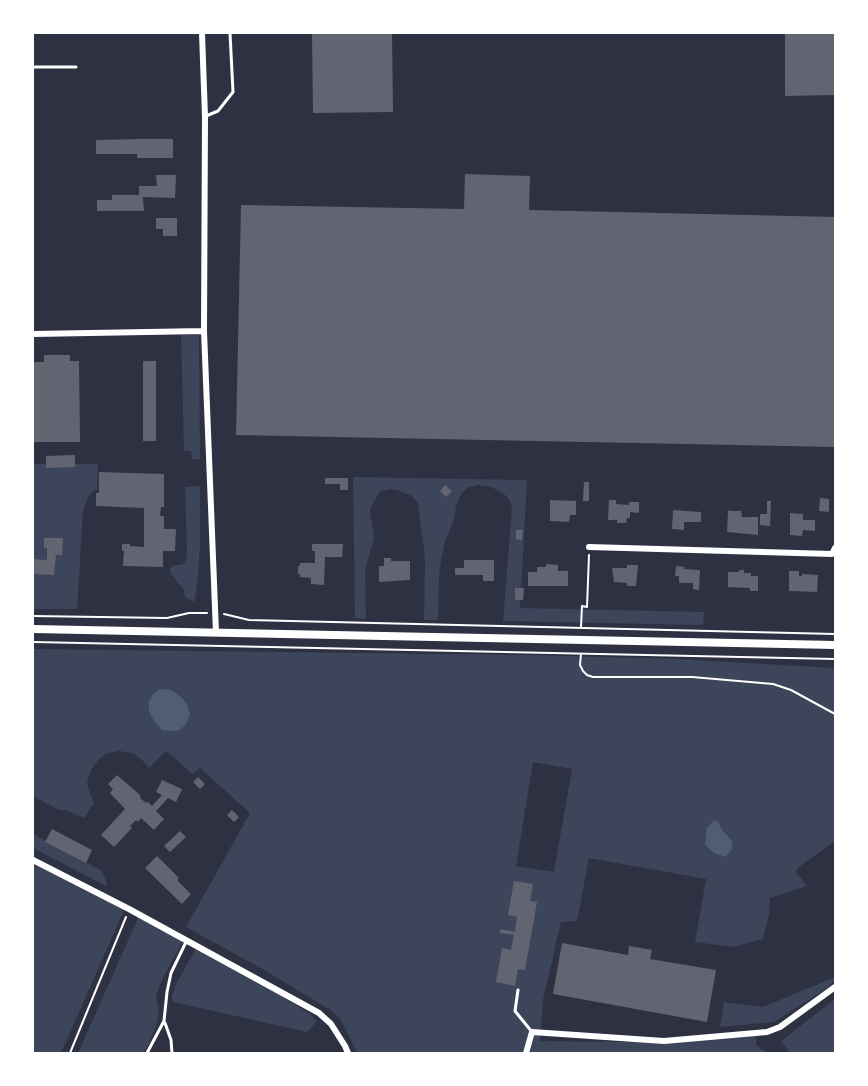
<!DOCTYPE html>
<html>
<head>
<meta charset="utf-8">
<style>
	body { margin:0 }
	#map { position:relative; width:868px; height:1086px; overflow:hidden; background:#2d3142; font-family:Cabin,sans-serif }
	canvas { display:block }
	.frame { position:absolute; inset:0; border:34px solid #fff; pointer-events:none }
</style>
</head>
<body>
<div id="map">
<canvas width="868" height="1086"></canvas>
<div class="frame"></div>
</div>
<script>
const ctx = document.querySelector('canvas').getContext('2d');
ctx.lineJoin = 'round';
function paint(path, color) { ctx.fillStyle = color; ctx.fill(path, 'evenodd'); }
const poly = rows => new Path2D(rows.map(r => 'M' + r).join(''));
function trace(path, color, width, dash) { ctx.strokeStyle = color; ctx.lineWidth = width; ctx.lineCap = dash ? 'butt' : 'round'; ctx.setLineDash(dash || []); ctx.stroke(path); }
paint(poly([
	[181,335,199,335,200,459,192,459,191,451,184,451],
	[33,464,98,464,97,489,92,492,87,500,83,512,77,609,33,609],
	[353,477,527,480,520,608,704,612,703,625,503,621,512,507,509,499,503,493,491,487,478,485,467,488,460,496,456,507,454,520,444,544,439,573,438,620,424,620,425,558,418,503,412,496,400,491,389,489,380,492,374,501,370,510,374,538,365,570,366,619,355,618],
	[200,486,200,546,197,587,194,602,185,597,184,590,171,574,170,570,172,566,184,564,186,562,187,549,185,487],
	[33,649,527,655,676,659,835,668,835,841,799,867,796,872,807,886,770,898,769,915,763,939,733,947,695,942,706,879,589,858,577,921,561,922,543,1000,540,1041,622,1042,669,1041,756,1034,756,1045,767,1053,357,1053,341,1020,332,1011,264,970,186,927,250,813,200,768,192,774,175,758,166,751,149,768,142,760,132,753,119,751,108,753,98,760,91,770,87,782,89,791,94,803,84,818,66,810,59,810,33,796],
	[533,762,572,769,554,872,516,866],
	[33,833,42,839,102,871,107,882,106,886,33,848],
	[33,863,125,908,61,1053,33,1053],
	[139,916,183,941,163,978,156,995,159,1010,156,1026,149,1044,143,1053,78,1053],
	[196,948,280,995,310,1014,317,1021,307,1032,173,1002,172,996,176,984],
	[835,977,835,981,827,988,774,1022,720,1027,724,1002,763,1007],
	[835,999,835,1053,790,1053,781,1041]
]), '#3c4559');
paint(poly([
	[161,689,171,690,180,696,187,704,190,715,186,724,180,730,173,731,162,730,154,721,149,711,149,702,153,694],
	[714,820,718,822,722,830,732,841,732,849,726,857,714,853,705,845,707,828]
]), '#4f5d75');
paint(poly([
	[312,33,392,33,393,112,313,113],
	[785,33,835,33,835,95,785,96],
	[137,139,173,139,173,158,137,158,137,154,96,154,96,140],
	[465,174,530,176,529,210,835,217,835,447,236,435,241,205,464,209],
	[156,175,176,175,175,198,143,197,144,211,97,211,97,200,112,200,112,195,139,195,139,186,157,186],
	[156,218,177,218,177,236,163,236,163,229,156,229],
	[44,355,70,355,70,361,79,361,80,442,33,442,33,362,44,362],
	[143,361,156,361,156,441,143,441],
	[75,455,75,467,46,468,46,456],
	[99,472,164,474,164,507,161,507,160,516,164,516,164,529,176,529,175,551,163,551,163,567,123,566,124,551,122,551,122,544,130,544,130,546,144,547,144,508,96,506,96,493,99,493],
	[325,478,348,478,348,490,340,490,340,484,325,484],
	[584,482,589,482,589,501,583,501],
	[445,485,452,491,446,497,440,491],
	[820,498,829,499,829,512,819,511],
	[550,500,576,501,576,515,570,515,569,522,550,521],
	[609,500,616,500,616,504,629,505,629,502,639,502,639,513,630,512,630,518,627,518,626,523,617,523,617,520,608,520],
	[767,501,771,501,770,526,760,525,760,514,767,514],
	[673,510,701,512,701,522,684,522,684,530,672,529],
	[730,510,730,511,740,511,741,510,742,517,758,517,758,535,727,532,728,511],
	[790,513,803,514,803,520,815,520,815,531,803,530,802,536,790,535],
	[516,530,523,530,522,540,516,539],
	[44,538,63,538,62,555,56,555,54,575,33,574,33,559,47,560,47,548,44,548],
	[312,544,343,544,342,557,325,557,324,585,311,584,311,578,300,577,300,574,298,574,298,566,300,566,300,563,315,563,315,551,312,551],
	[384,558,391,558,391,561,410,561,410,580,379,582,379,566,384,566],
	[464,560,494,560,494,581,483,581,483,575,455,575,455,568,464,568],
	[546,564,558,565,558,571,568,571,568,586,528,586,528,572,537,572,537,567,546,567],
	[627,565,638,565,636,586,627,586,627,583,614,582,612,568,627,568],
	[676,566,685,567,684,569,700,570,699,590,693,589,693,583,679,583,679,576,675,576],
	[739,570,744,570,744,573,751,573,751,576,758,576,758,591,750,591,750,588,728,587,728,572,739,572],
	[789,571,799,571,799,576,802,576,802,574,818,575,817,592,789,591],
	[515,588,524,588,523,600,515,600],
	[117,775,141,796,140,798,146,803,148,802,152,806,162,795,156,792,162,780,182,789,176,802,168,798,156,811,164,819,154,830,141,818,138,822,136,820,130,826,132,828,114,847,101,835,125,809,110,793,113,789,108,784],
	[198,777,205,784,200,789,193,782],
	[232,810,239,817,234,822,227,815],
	[52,829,92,850,86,863,45,842],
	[180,831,186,837,170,852,164,846],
	[157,856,179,878,177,880,191,894,182,904,145,868],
	[514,881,533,884,530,901,537,902,525,970,518,969,515,986,496,982,502,948,511,950,514,935,500,933,500,929,515,932,517,917,508,915],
	[562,943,628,955,629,946,652,950,650,959,716,970,707,1022,553,994]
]), '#626471');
trace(poly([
	[224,614,249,620,835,634],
	[33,616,167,618,189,613,207,613],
	[581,627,582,606,587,607,589,555],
	[33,642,835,659],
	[581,654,580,665,583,671,587,675,593,677,692,677,773,684,791,690,835,714],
	[70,1053,126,917]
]), '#fff', 2);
trace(poly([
	[33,67,76,67],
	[206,116,218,111,233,92,230,33],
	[518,990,515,1011,532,1032],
	[165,1023,171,1040,172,1053],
	[147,1053,164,1021,167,992,171,973,186,942]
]), '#fff', 3);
trace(poly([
	[202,33,205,117,204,331,216,633],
	[33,334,204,331],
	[589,547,832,554,835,548],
	[33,860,129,909,319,1013,331,1024,345,1046,348,1053],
	[526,1053,532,1032,664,1041,767,1032,780,1027,835,987]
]), '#fff', 6);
trace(poly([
	[33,629,835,645]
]), '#fff', 8);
</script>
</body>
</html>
